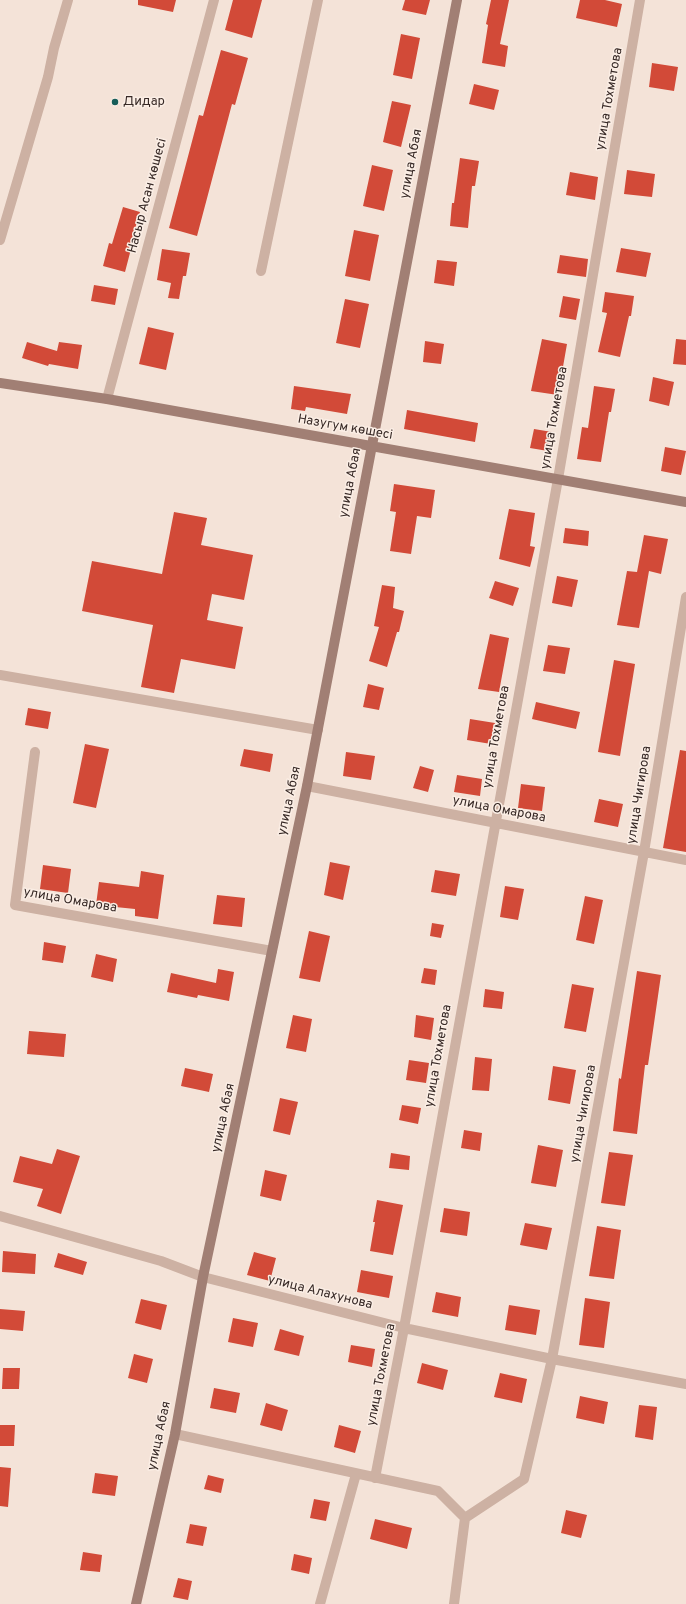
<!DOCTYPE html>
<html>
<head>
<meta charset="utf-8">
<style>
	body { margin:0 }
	canvas { display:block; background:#f4e3d8 }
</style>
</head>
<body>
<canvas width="686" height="1604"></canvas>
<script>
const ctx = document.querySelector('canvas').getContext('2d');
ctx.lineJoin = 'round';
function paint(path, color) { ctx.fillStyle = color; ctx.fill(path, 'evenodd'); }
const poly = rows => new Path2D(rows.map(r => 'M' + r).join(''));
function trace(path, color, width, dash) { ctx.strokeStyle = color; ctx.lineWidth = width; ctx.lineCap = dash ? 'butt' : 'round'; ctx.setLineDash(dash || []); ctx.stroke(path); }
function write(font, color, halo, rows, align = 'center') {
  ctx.font = font + ' Overpass,sans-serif'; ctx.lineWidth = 3; ctx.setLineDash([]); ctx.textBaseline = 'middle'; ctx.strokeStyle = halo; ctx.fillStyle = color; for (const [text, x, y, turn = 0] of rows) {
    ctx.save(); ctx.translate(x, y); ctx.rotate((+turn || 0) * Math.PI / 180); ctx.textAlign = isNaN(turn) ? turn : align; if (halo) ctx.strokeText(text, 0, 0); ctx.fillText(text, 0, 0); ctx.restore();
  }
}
paint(poly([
	[138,0,176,0,173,12,138,5],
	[233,0,262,0,252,38,225,30],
	[405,0,430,0,426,15,402,10],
	[491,0,509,0,500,44,508,46,505,67,482,63,488,25,486,24],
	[580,0,605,0,622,4,617,27,576,18],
	[401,34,420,38,412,79,393,75],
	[221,50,248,58,235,105,232,104,197,236,169,228,199,115,203,116],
	[652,63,678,67,674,91,649,87],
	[474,84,499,90,494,110,469,104],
	[392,101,411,105,401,147,383,142],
	[460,158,479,161,475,186,472,186,468,228,450,226,452,203,454,203],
	[372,165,393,170,384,211,363,206],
	[627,170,655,174,652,197,624,194],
	[570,172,598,177,595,200,566,195],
	[123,207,140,212,129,248,131,249,125,272,103,266,109,243,112,244],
	[354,230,379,235,370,281,345,276],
	[621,248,651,253,646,277,616,272],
	[162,249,190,253,186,276,183,276,179,299,168,298,171,283,157,280],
	[560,255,588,259,586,277,557,273],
	[437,260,457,262,454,286,434,283],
	[94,285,118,289,115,305,91,301],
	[605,292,634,296,631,316,629,316,620,357,598,352,607,313,602,312],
	[563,296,580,299,576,320,559,317],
	[345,299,369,304,360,348,336,343],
	[148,327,174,333,166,370,139,364],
	[542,339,567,344,558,395,531,391],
	[676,339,686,340,686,365,673,364],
	[425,341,444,344,441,364,423,362],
	[27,342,57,351,59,342,82,345,78,369,49,364,48,366,22,358],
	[653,377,674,382,669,406,649,401],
	[294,386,351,394,347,414,306,407,305,411,291,409],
	[594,386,615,389,611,412,609,412,601,462,577,459,582,427,588,428],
	[407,410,478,423,475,442,404,429],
	[534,429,552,432,548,451,530,448],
	[665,447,686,451,681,475,661,471],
	[394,484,435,490,431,518,417,516,411,554,390,551,396,512,390,511],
	[509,509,535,513,530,546,535,547,530,567,499,559],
	[174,512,207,518,201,545,253,555,244,600,212,594,207,620,243,627,235,669,181,659,174,693,141,687,153,625,82,611,92,561,162,574],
	[565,528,589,531,588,546,563,543],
	[644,535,668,539,661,574,649,571,639,628,617,625,627,571,637,572],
	[557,576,578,580,572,607,552,603],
	[495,581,519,588,513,606,489,598],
	[382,585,395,587,393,608,404,611,399,632,397,632,387,667,369,661,379,627,374,626],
	[490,634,509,638,499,692,478,689],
	[548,645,570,648,565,674,543,671],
	[614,660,635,664,620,756,598,752],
	[368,684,384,688,379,710,363,707],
	[536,702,580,712,576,729,532,719],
	[28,708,51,712,48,729,25,725],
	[470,719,495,723,491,744,467,740],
	[85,744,109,749,96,808,73,803],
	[244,749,273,754,270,772,240,766],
	[680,750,686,751,686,852,663,848],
	[346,752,375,756,371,780,343,776],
	[420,766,434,770,428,792,413,788],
	[457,775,482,779,480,796,454,792],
	[521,784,545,787,542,811,518,808],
	[599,799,623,804,618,827,594,822],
	[330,862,350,866,343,900,324,895],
	[43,865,71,869,68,893,40,889],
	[435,870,460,874,456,896,431,892],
	[141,871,164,875,158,919,135,916,135,909,96,905,99,882,139,887],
	[505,886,524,889,518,920,500,917],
	[217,895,245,898,242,927,213,924],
	[585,896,603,900,594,944,576,940],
	[432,923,444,925,441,938,430,936],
	[309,931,330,936,320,982,299,978],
	[44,942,66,946,63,963,42,960],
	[96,954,117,959,113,982,91,977],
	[424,968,437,970,435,985,421,983],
	[218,969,234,972,229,1001,198,995,197,998,167,992,171,973,216,983],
	[637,971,661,975,648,1065,645,1065,637,1134,613,1131,619,1078,621,1079],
	[572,984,594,988,586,1032,564,1028],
	[485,989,504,992,502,1009,483,1007],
	[293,1015,312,1019,306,1052,286,1048],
	[416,1015,434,1018,431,1040,414,1037],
	[29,1031,66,1034,64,1057,27,1054],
	[475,1057,492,1059,489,1091,472,1090],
	[409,1060,429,1063,426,1083,406,1080],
	[553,1066,576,1070,570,1104,548,1100],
	[185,1068,213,1074,209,1092,181,1086],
	[280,1098,298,1102,290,1135,273,1131],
	[402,1105,421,1108,418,1124,399,1120],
	[464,1130,482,1133,480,1151,461,1148],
	[538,1145,563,1150,556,1187,531,1183],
	[57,1149,80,1156,61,1214,37,1206,43,1189,13,1182,20,1156,52,1164],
	[609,1152,633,1155,625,1206,601,1203],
	[391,1153,410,1156,409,1170,389,1168],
	[265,1170,287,1175,281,1201,260,1196],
	[377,1200,403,1205,393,1255,370,1251,375,1222,373,1222],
	[444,1208,470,1212,467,1236,440,1232],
	[525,1223,552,1228,547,1250,520,1245],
	[597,1226,621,1230,614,1279,589,1276],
	[3,1251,36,1254,35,1274,2,1272],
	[254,1252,276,1258,270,1281,247,1275],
	[58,1253,87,1262,83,1275,54,1267],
	[361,1270,393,1276,389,1298,357,1292],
	[436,1292,461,1297,458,1317,432,1312],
	[585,1298,610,1302,604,1348,579,1345],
	[141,1299,167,1305,161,1330,135,1323],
	[509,1305,540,1310,536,1335,505,1330],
	[0,1309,25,1311,23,1331,0,1329],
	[233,1318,258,1323,253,1347,228,1342],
	[280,1329,304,1336,299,1356,274,1350],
	[351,1345,375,1349,372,1367,348,1362],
	[134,1354,153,1359,147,1383,128,1378],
	[422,1363,448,1370,443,1390,417,1383],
	[3,1368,20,1368,19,1389,2,1389],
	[500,1373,527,1379,522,1403,494,1397],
	[214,1388,240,1393,236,1413,210,1408],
	[580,1396,608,1402,604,1424,576,1418],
	[266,1403,288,1410,282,1431,260,1425],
	[639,1405,657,1407,653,1440,635,1437],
	[0,1425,15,1425,14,1446,0,1446],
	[339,1425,361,1431,355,1453,334,1447],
	[0,1467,11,1468,8,1507,0,1506],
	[95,1473,118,1476,115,1496,92,1493],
	[208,1475,224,1479,221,1493,204,1489],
	[314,1499,330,1502,326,1521,310,1518],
	[566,1510,587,1515,581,1538,561,1533],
	[375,1519,412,1528,407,1549,370,1539],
	[190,1524,207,1527,203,1546,186,1543],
	[83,1552,102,1555,100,1572,80,1570],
	[294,1554,312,1558,309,1574,291,1570],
	[178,1578,192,1581,188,1600,173,1597]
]), '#d24a38');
trace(poly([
	[0,240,48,77,54,48,68,0],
	[261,271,318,0],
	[107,399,214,0],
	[0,675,318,730],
	[35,752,15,905,272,951],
	[307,786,686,860],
	[0,1216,161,1261,203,1277,404,1328,552,1359,686,1384],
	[175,1434,438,1491,465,1518],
	[375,1478,404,1328,558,479,640,0],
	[320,1604,356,1474],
	[454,1604,465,1518,524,1479,552,1359,644,852,686,597]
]), '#cdb1a3', 10);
trace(poly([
	[0,383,107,399,686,502],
	[136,1604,175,1434,203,1277,307,786,457,0]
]), '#a17f74', 10);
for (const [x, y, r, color] of [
	[115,102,4,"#175d59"]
]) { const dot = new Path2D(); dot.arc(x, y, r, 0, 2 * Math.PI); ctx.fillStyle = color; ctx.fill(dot); trace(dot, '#fbeee5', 1.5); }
write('13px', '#372926', '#fbeee5', [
	["улица Тохметова",610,99,-80],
	["улица Абая",412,164,-79],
	["Насыр Асан көшесі",148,196,-75],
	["улица Тохметова",555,418,-80],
	["Назугум көшесі",345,428,10],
	["улица Абая",351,483,-79],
	["улица Тохметова",497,737,-80],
	["улица Чигирова",640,795,-81],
	["улица Абая",290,801,-78],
	["улица Омарова",499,810,11],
	["улица Омарова",70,901,10],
	["улица Тохметова",439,1056,-80],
	["улица Чигирова",584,1114,-80],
	["улица Абая",224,1118,-78],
	["улица Алахунова",320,1293,14],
	["улица Тохметова",382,1375,-79],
	["улица Абая",160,1436,-78]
]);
write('13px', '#372926', '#fbeee5', [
	["Дидар",123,102]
], 'left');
</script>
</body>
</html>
